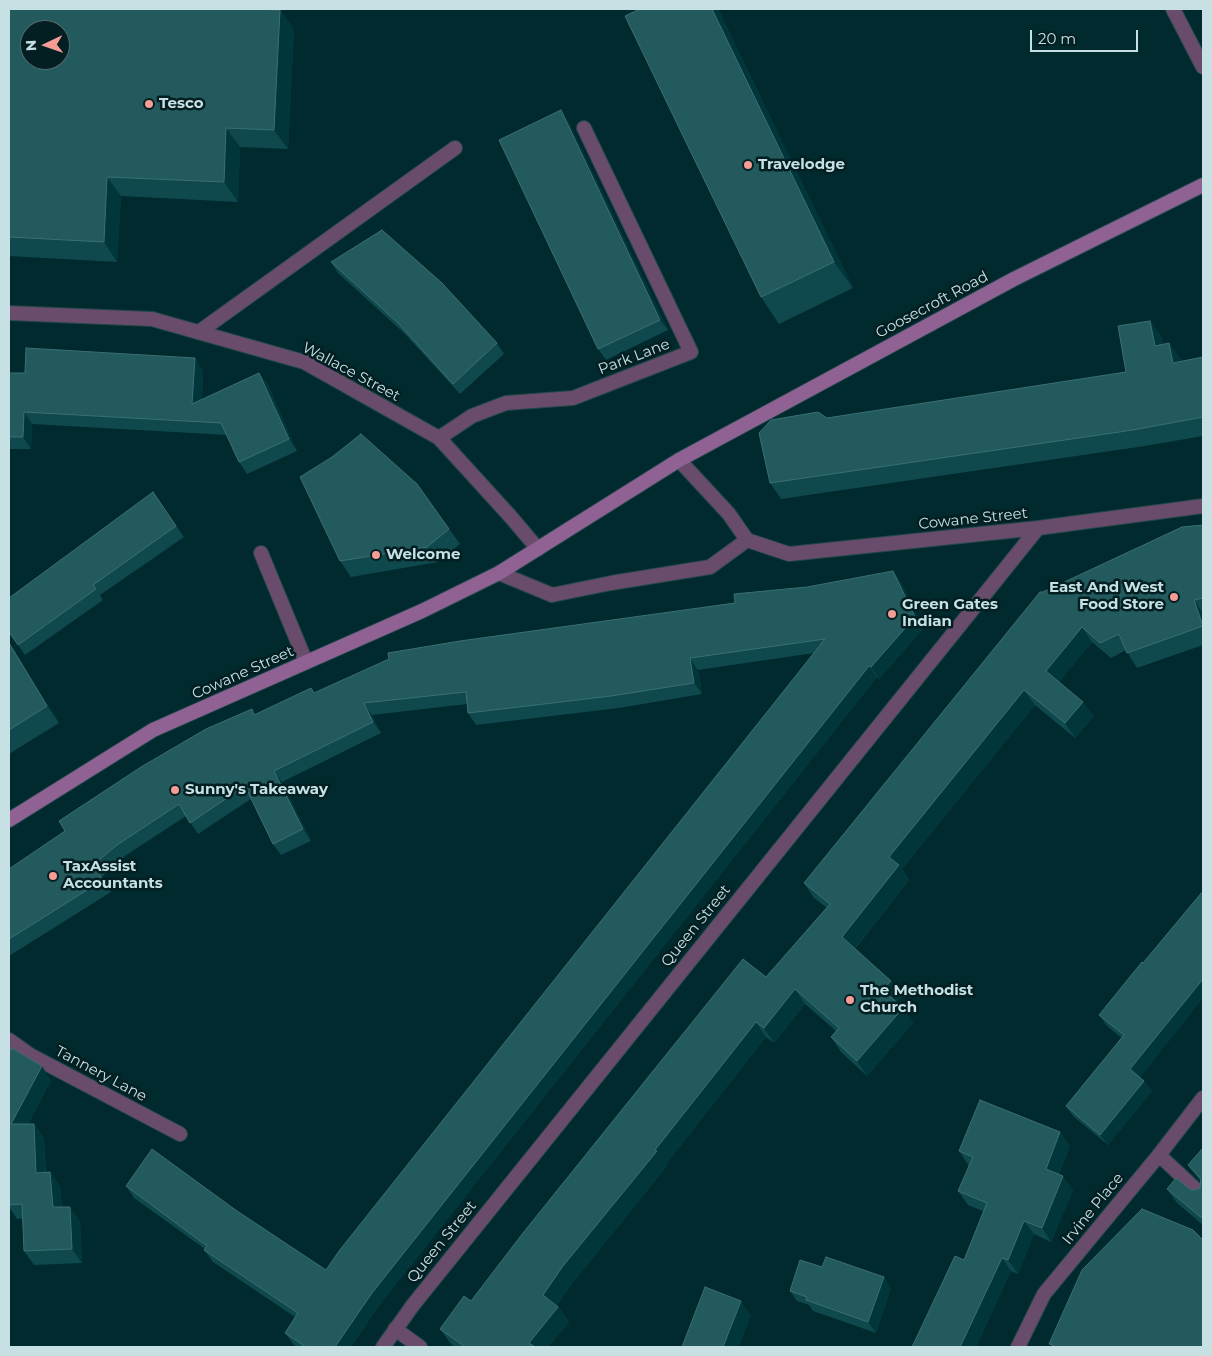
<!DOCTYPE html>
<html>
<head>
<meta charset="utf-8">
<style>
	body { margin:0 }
	#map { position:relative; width:1212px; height:1356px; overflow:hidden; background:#002a2e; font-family:Montserrat,sans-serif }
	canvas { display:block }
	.frame { position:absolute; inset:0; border:10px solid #c6e0e3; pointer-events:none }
	.north { position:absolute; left:20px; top:20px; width:50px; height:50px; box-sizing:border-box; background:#041f22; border:1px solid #526c6f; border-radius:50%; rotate:267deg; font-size:14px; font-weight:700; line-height:20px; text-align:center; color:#c6e0e3 }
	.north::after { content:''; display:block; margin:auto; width:18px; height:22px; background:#f59c95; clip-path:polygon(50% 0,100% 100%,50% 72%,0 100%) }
	.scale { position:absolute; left:1030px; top:30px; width:108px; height:22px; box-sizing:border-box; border:2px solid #c6e0e3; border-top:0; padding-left:6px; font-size:15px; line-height:18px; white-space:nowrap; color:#c6e0e3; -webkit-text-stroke:4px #041f22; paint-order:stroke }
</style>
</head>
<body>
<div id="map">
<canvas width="1212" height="1356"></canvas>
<div class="frame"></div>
<div class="north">N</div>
<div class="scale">20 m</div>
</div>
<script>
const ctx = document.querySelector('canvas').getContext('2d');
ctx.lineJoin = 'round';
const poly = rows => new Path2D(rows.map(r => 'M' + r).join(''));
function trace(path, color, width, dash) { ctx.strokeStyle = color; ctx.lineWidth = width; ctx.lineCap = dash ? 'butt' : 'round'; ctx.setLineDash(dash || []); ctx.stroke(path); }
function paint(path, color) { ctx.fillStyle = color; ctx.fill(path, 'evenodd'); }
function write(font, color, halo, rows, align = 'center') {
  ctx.font = font + ' Montserrat,sans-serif'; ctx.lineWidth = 5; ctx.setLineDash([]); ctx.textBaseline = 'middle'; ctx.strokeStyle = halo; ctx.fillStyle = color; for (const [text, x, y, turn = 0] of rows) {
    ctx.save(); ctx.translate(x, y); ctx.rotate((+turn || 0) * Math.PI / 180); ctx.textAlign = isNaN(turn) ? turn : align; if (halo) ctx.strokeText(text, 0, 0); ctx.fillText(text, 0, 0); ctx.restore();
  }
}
const service = poly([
	[1173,9,1203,67],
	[199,332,455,148],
	[261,553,306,662],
	[1159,1155,1203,1196],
	[395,1329,420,1347]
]);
const minor = poly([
	[9,313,152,319,304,362,439,438,510,516,538,549],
	[439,438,472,416,506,403,573,398,691,352,584,128],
	[679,460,729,514,747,540,789,554,1038,528,1203,506],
	[499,573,552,595,611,583,710,567,747,540],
	[9,1040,30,1055,180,1134],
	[383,1347,413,1305,1038,528],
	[1018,1347,1044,1294,1159,1155,1203,1098]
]);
const secondary = poly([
	[9,820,153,730,422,611,499,573,679,460,1014,279,1203,185]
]);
trace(service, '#20474b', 16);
trace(minor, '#20474b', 16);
trace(secondary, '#20474b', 16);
trace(service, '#694c6b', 14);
trace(minor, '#694c6b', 14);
trace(secondary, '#906293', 14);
paint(poly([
	[9,9,280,10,294,30,288,149,240,147,238,202,121,196,117,262,9,256],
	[718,9,853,288,779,324,761,297],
	[568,121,668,330,606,360,598,349],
	[331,262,497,343,504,354,460,394,405,334,338,273],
	[1150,321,1161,337,1163,344,1181,359,1181,361,1203,357,1203,436,1145,446,781,499,770,483,827,418,1126,372],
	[203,370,202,400,259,373,268,385,297,451,247,474,239,462,227,435,32,424,31,449,9,449,9,373,25,373],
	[417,484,460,544,438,562,351,577,340,561],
	[153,492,184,537,100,595,103,600,25,655,9,632],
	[1203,525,1203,645,1137,668,1126,650,1111,658,1092,642,1059,682,1094,716,1075,738,1035,705,902,869,909,880,855,949,891,981,902,996,896,1002,903,1008,913,1023,867,1076,841,1052,831,1037,836,1031,805,1004,774,1043,766,1037,666,1164,667,1166,574,1281,557,1305,569,1322,548,1347,455,1347,451,1344,440,1329,471,1301,766,977,827,908,814,898,804,883,1043,592],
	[901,582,923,629,879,679,877,677,380,1304,351,1347,297,1347,293,1344,285,1333,295,1317,213,1262,204,1250,205,1249,134,1198,126,1186,237,1211,326,1270,814,653,698,670,702,694,619,708,476,725,468,713,467,704,372,715,381,733,282,782,311,841,281,855,273,844,251,799,198,834,186,816,125,856,102,877,111,892,9,956,9,869,256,714,314,693],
	[9,643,19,658,59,723,9,754],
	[1143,963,1203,998,1140,1077,1144,1081,1152,1091,1108,1145,1073,1116,1066,1106,1122,1038,1107,1026,1099,1015],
	[9,1053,51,1081,28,1124,34,1124,44,1138,46,1172,50,1172,60,1186,62,1207,80,1221,82,1263,34,1265,24,1251,23,1218,17,1219,9,1207],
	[1060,1132,1070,1146,1059,1174,1073,1190,1051,1242,1034,1234,1018,1274,1011,1271,976,1347,912,1347,964,1260,983,1211,968,1205,958,1191,969,1166,959,1151],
	[1203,1148,1203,1225,1177,1203,1167,1189,1195,1190,1200,1188,1201,1182,1188,1165],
	[822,1267,891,1288,876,1333,813,1311,809,1305,797,1301,790,1291]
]), '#0f494e');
paint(poly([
	[712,9,718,9,853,288,834,262],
	[280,10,294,30,288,149,274,130],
	[561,110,568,121,668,330,660,320],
	[226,128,240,147,238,202,224,182],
	[107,177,121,196,117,262,104,242],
	[1150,321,1161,337,1167,363,1155,346],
	[1169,343,1181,359,1185,379,1173,363],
	[195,358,203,370,201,416,192,404],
	[259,373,268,385,297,451,289,439],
	[24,412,32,424,31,449,23,437],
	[893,571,901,582,923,629,879,679,871,667],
	[1194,600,1203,613,1203,626],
	[1082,627,1092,642,1056,686,1046,671],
	[9,643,19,658,59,723,47,706],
	[690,658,698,670,702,694,694,683],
	[869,666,877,677,380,1304,351,1347,335,1347,372,1293],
	[1024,690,1035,705,902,869,909,880,852,952,842,937,889,857],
	[1083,702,1094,716,1075,738,1065,723],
	[364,703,372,715,381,733,373,722],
	[274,771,282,782,311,841,303,829],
	[93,865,102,877,111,892],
	[1203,979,1203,998,1138,1080,1130,1069],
	[891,981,902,996,894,1005,883,990],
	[795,989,805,1004,774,1043,764,1028],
	[903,1008,913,1023,867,1076,857,1061],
	[756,1022,766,1037,666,1164,667,1166,574,1281,554,1310,543,1295,563,1266],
	[42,1066,51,1081,21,1138,11,1124],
	[1144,1081,1152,1091,1108,1145,1100,1135],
	[34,1124,44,1138,46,1187,36,1173],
	[1060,1132,1070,1146,1055,1183,1046,1169],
	[50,1172,60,1186,63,1221,53,1207],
	[1063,1176,1073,1190,1051,1242,1042,1228],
	[70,1207,80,1221,82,1263,72,1249],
	[1024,1221,1034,1234,1018,1274,1008,1260],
	[1002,1258,1011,1271,976,1347,960,1347],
	[884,1277,891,1288,876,1333,868,1322],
	[741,1301,751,1316,739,1347,723,1347],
	[558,1307,569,1322,548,1347,532,1347,529,1343]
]), '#01363b');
const building = poly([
	[9,9,254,9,280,10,274,130,226,128,224,182,107,177,104,242,9,237,9,9],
	[30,30,60,30,60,60,30,60,30,30],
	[640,9,712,9,834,262,761,297,625,16,640,9],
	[561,110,660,320,598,349,499,140,561,110],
	[382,230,442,283,497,343,453,384,398,323,331,262,382,230],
	[1150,321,1155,346,1169,343,1173,363,1203,357,1203,417,1133,430,770,483,759,433,771,420,818,412,827,418,1126,372,1118,326,1150,321],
	[26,348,195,358,192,404,259,373,289,439,239,462,221,423,24,412,23,437,9,437,9,373,25,373,26,348],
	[361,434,417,484,449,529,427,547,340,561,300,477,332,457,361,434],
	[153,492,176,526,93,585,96,589,18,645,9,632,9,598,153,492],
	[1203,525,1203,598,1194,600,1203,626,1127,653,1119,634,1100,643,1082,627,1046,671,1083,702,1065,723,1024,690,889,857,899,865,842,937,891,981,883,990,903,1008,857,1061,831,1037,839,1028,795,989,764,1028,756,1022,655,1150,657,1151,563,1266,543,1295,558,1307,529,1343,535,1347,465,1347,440,1329,464,1296,471,1301,523,1233,743,959,766,977,830,904,804,883,1040,592,1043,592,1182,527,1203,525],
	[893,571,915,617,871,667,869,666,372,1293,335,1347,306,1347,285,1333,298,1313,204,1250,207,1246,126,1186,152,1149,237,1211,326,1270,339,1251,825,639,690,658,694,683,611,696,468,713,466,692,364,703,373,722,274,771,303,829,273,844,245,786,190,823,179,804,117,845,93,865,103,880,9,939,9,869,65,831,59,821,141,767,206,729,252,709,254,715,311,688,314,693,389,659,388,653,460,641,735,603,734,594,807,587,893,571],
	[9,643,47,706,9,730,9,643],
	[1203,891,1203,979,1130,1069,1144,1081,1100,1135,1066,1106,1124,1035,1099,1015,1142,962,1143,963,1203,891],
	[12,1048,42,1066,11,1124,34,1124,36,1173,50,1172,53,1207,70,1207,72,1249,24,1251,22,1204,9,1205,9,1053,12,1048],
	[980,1100,1060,1132,1046,1169,1063,1176,1042,1228,1024,1221,1008,1260,1002,1258,960,1347,912,1347,955,1256,964,1260,987,1203,958,1191,973,1157,959,1151,980,1100],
	[1203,1148,1203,1219,1167,1189,1176,1178,1191,1190,1195,1190,1200,1188,1201,1179,1188,1165,1203,1148],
	[1142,1209,1193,1230,1203,1240,1203,1347,1057,1347,1049,1344,1082,1270,1142,1209],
	[826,1257,884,1277,868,1322,806,1300,807,1297,790,1291,800,1260,822,1267,826,1257],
	[705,1287,741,1301,723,1347,682,1347,705,1287]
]);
paint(building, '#225a5e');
trace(building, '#3c6f73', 1);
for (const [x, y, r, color] of [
	[149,104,5,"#f59c95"],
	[748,165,5,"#f59c95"],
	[376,555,5,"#f59c95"],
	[1174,597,5,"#f59c95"],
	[892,614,5,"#f59c95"],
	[175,790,5,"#f59c95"],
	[53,876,5,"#f59c95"],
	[850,1000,5,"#f59c95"]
]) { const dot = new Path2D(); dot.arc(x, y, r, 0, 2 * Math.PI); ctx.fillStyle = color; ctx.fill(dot); trace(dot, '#041f22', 2); }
write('bold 15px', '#c6e0e3', '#041f22', [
	["Tesco",159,104],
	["Travelodge",758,165],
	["Welcome",386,555],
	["East And West",1164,588,"right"],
	["Food Store",1164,605,"right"],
	["Green Gates",902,605],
	["Indian",902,622],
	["Sunny's Takeaway",185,790],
	["TaxAssist",63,867],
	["Accountants",63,884],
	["The Methodist",860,991],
	["Church",860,1008]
], 'left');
write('15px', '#c6e0e3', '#041f22', [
	["Goosecroft Road",932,305,-28],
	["Park Lane",634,357,-21],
	["Wallace Street",351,372,28],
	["Cowane Street",973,519,-6],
	["Cowane Street",243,673,-24],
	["Queen Street",696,926,-51],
	["Tannery Lane",101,1074,28],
	["Irvine Place",1093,1209,-51],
	["Queen Street",442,1242,-51]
]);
</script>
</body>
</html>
